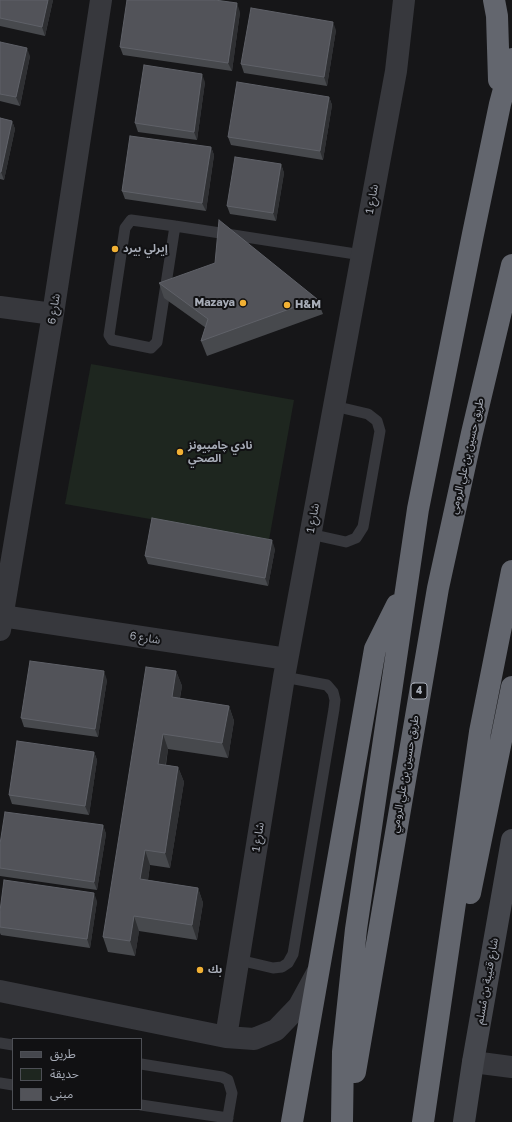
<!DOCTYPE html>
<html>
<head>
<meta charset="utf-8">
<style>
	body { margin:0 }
	#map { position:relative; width:512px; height:1122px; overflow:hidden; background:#161618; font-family:"Golos Text","Noto Sans Arabic",sans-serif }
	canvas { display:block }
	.legend { position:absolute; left:12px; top:1038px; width:130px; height:72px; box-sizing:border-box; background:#111113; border:1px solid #4d4f55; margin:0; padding:5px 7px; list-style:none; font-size:12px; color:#a8adb8 }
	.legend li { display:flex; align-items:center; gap:8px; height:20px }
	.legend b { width:20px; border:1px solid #4d4f55 }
</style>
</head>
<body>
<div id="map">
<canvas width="512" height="1122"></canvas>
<ul class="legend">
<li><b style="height:5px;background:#45474d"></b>طريق</li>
<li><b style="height:11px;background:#1e261f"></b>حديقة</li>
<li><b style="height:11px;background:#525359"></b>مبنى</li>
</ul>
</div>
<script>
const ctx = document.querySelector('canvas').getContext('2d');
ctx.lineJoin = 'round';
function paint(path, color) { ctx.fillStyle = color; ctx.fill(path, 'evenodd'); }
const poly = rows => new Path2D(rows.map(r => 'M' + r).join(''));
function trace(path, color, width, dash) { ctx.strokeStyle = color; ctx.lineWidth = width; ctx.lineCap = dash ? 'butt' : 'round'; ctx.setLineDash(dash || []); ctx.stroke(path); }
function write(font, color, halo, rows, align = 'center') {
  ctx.font = font + ' "Golos Text","Noto Sans Arabic",sans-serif'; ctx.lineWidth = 4; ctx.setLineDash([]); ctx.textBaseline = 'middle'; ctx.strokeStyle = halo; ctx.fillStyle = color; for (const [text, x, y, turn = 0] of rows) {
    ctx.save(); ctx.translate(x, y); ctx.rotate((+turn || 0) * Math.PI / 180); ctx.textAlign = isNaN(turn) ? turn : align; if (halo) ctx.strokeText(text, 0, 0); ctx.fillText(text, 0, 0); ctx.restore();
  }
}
paint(poly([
	[91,364,294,400,269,540,65,504]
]), '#1e261f');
trace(poly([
	[175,226,157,342,151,348,112,340,109,335,125,228,131,220,175,226,362,255],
	[310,534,346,542,356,538,363,527,380,431,377,421,368,414,334,406],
	[239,960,273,968,282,967,288,963,293,954,334,709,335,700,333,692,327,685,284,677],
	[0,1043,13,1045],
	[141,1064,222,1077,228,1080,232,1093,227,1122],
	[0,1083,13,1085],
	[141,1105,228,1118]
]), '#37383d', 11);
trace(poly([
	[0,307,53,314],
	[2,616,287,659],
	[0,630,53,314,101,0],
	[0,991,226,1037,254,1039,276,1030,299,1006,317,973],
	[226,1037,284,677,396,71,404,0],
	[473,1062,512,1067]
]), '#37383d', 22);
trace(poly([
	[464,1122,473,1062,512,840]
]), '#45474d', 22);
trace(poly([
	[494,0,497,16,499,80],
	[470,893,512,687],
	[355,1072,438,588,472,433,512,265],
	[292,1122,375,649,397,605],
	[342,1122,343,1052,356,929,418,509,473,234,500,104,512,59],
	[423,1122,480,732,512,571]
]), '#63666e', 22);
paint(poly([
	[0,0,53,0,45,36,0,26],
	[240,12,232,71,123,55,120,47],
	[336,30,327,86,244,73,241,64],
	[0,42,30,56,20,106,0,101],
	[205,82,197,140,138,132,135,123],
	[329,97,332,105,323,160,231,145,228,137],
	[0,118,12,121,15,129,4,180,0,179],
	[211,147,214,155,206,211,125,199,122,191],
	[281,164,284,173,276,221,230,214,227,206],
	[159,283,317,299,323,314,207,356,201,341,206,328,164,298],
	[275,549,268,586,148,564,145,556],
	[176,671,182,686,180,698,229,706,234,721,228,758,168,749,166,765,178,767,184,782,170,868,150,865,148,880,198,888,203,903,197,940,139,931,135,956,108,952,103,937],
	[107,680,98,737,24,727,21,718],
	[94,752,97,760,89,815,12,804,9,795],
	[103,825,106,834,97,890,0,876,0,844],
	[97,901,90,948,1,935,0,933,0,911]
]), '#47494d');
paint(poly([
	[48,0,53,0,45,36,42,27],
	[237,3,240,12,232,71,228,63],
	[333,22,336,30,327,86,324,77],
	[27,48,30,56,20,106,16,97],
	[202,74,205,82,197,140,194,132],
	[329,97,332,105,323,160,320,151],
	[12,121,15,129,4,180,1,172],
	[211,147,214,155,206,211,202,203],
	[281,164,284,173,276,221,273,213],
	[272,540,275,549,268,586,265,578],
	[104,671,107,680,98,737,95,729],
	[176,671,182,686,177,712,172,697],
	[229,706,234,721,228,758,222,743],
	[163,734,168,749,163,779,158,764],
	[94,752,97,760,89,815,85,806],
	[178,767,184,782,170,868,165,853],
	[103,825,106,834,97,890,94,882],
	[145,850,150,865,146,894,140,879],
	[198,888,203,903,197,940,192,925],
	[94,893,97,901,90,948,87,939],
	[134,916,139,931,135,956,130,941]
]), '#2f3033');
const building = poly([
	[0,0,48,0,42,27,0,18,0,0],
	[127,0,215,0,237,3,228,63,120,47,127,0],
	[251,8,333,22,324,77,241,64,251,8],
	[0,42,27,48,16,97,0,94,0,42],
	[144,65,202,74,194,132,135,123,144,65],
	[237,82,329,97,320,151,228,137,237,82],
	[0,118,12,121,1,172,0,172,0,118],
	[130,136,211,147,202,203,122,191,130,136],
	[235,157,281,164,273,213,227,206,235,157],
	[219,220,317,299,201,341,208,319,159,283,215,263,219,220],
	[152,518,272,540,265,578,145,556,152,518],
	[30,661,104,671,95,729,21,718,30,661],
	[146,667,176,671,172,697,229,706,222,743,163,734,158,764,178,767,165,853,145,850,140,879,198,888,192,925,134,916,130,941,103,937,146,667],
	[17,741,94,752,85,806,9,795,17,741],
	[5,812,103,825,94,882,0,868,0,844,5,812],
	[4,880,94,893,87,939,0,927,0,911,4,880]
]);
paint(building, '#525359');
trace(building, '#5f6168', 1);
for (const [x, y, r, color] of [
	[115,249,4,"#f2b134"],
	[243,303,4,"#f2b134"],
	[287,305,4,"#f2b134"],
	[180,452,4,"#f2b134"],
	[200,970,4,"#f2b134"]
]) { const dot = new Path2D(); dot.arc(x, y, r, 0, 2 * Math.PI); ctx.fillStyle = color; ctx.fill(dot); trace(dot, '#111113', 1.5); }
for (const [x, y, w] of [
	[419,691,16]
]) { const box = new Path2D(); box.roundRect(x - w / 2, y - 8, w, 16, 3); ctx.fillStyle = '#111113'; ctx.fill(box); trace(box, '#a8adb8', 1); }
write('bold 10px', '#a8adb8', null, [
	["4",419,691]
]);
write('11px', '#a8adb8', '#111113', [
	["شارع 1",372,199,-80],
	["شارع 6",54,309,-81],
	["طريق حسين بن علي الرومي",467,456,-77],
	["شارع 1",313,518,-80],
	["شارع 6",145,638,9],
	["طريق حسين بن علي الرومي",405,774,-80],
	["شارع 1",258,837,-81],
	["شارع قتيبة بن مُسلم",487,981,-80]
]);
write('bold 11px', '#a8adb8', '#111113', [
	["إيرلي بيرد",123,249],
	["Mazaya",235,303,"right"],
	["H&M",295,305],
	["نادي چامپيونز",188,446],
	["الصحي",188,459],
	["بك",208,970]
], 'left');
</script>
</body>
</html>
